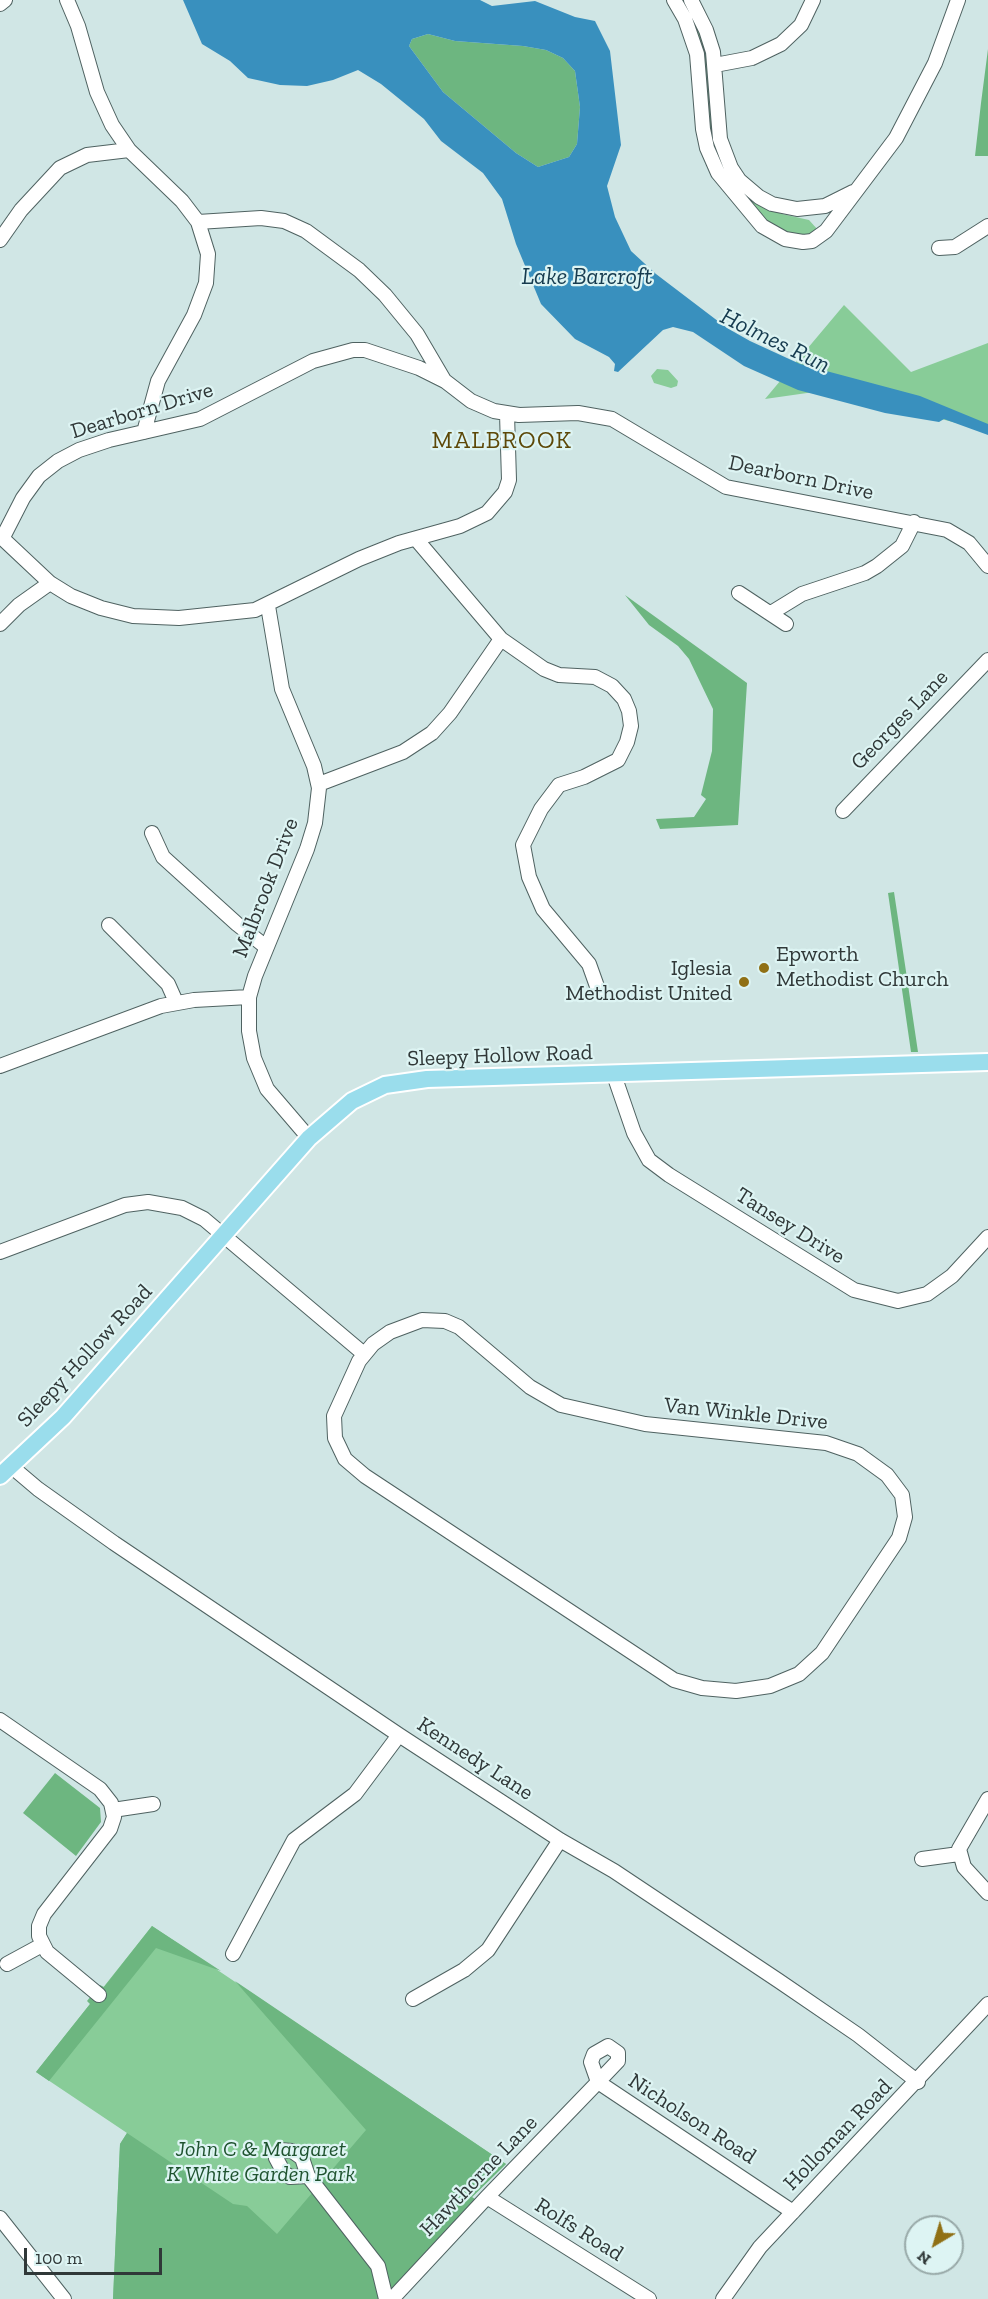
<!DOCTYPE html>
<html>
<head>
<meta charset="utf-8">
<style>
	body { margin:0 }
	#map { position:relative; width:988px; height:2299px; overflow:hidden; background:#d0e6e5; font-family:"Zilla Slab",serif }
	canvas { display:block }
	.north { position:absolute; left:904px; top:2215px; width:60px; height:60px; box-sizing:border-box; background:#ddf4f3; border:2px solid #98a9a8; border-radius:50%; rotate:218deg; font-size:16px; font-weight:700; line-height:24px; text-align:center; color:#303838 }
	.north::after { content:''; display:block; margin:auto; width:21px; height:27px; background:#907015; clip-path:polygon(50% 0,100% 100%,50% 72%,0 100%) }
	.scale { position:absolute; left:24px; top:2248px; width:138px; height:27px; box-sizing:border-box; border:3px solid #303838; border-top:0; padding-left:8px; font-size:18px; line-height:21px; white-space:nowrap; color:#303838; -webkit-text-stroke:4px #ddf4f3; paint-order:stroke }
</style>
</head>
<body>
<div id="map">
<canvas width="988" height="2299"></canvas>
<div class="north">N</div>
<div class="scale">100 m</div>
</div>
<script>
const ctx = document.querySelector('canvas').getContext('2d');
ctx.lineJoin = 'round';
function paint(path, color) { ctx.fillStyle = color; ctx.fill(path, 'evenodd'); }
const poly = rows => new Path2D(rows.map(r => 'M' + r).join(''));
function trace(path, color, width, dash) { ctx.strokeStyle = color; ctx.lineWidth = width; ctx.lineCap = dash ? 'butt' : 'round'; ctx.setLineDash(dash || []); ctx.stroke(path); }
function write(font, color, halo, rows, align = 'center') {
  ctx.font = font + ' "Zilla Slab",serif'; ctx.lineWidth = 4.5; ctx.setLineDash([]); ctx.textBaseline = 'middle'; ctx.strokeStyle = halo; ctx.fillStyle = color; for (const [text, x, y, turn = 0] of rows) {
    ctx.save(); ctx.translate(x, y); ctx.rotate((+turn || 0) * Math.PI / 180); ctx.textAlign = isNaN(turn) ? turn : align; if (halo) ctx.strokeText(text, 0, 0); ctx.fillText(text, 0, 0); ctx.restore();
  }
}
paint(poly([
	[679,0,685,0,693,13,705,44,734,181,755,202,782,214,809,220,818,230,812,238,776,231,739,194,713,153],
	[844,305,911,372,988,343,988,431,828,390,765,399],
	[657,369,668,370,678,381,677,386,671,388,654,383,651,376],
	[152,1926,506,2164,472,2197,389,2299,113,2299,120,2144,127,2133,36,2072]
]), '#88cc98');
paint(poly([
	[428,34,455,41,523,46,546,50,563,58,575,71,580,107,577,144,569,157,538,167,516,153,443,92,409,46,412,39],
	[988,49,988,156,975,156,981,103],
	[625,595,747,683,738,825,660,829,656,819,694,817,706,799,701,795,712,751,713,709,689,659,678,646,649,625],
	[894,892,907,978,918,1052,911,1052,888,893],
	[55,1773,100,1808,101,1822,76,1856,23,1813],
	[152,1926,221,1971,156,1948,49,2081,36,2072,90,2004,87,2001,100,1985,104,1987],
	[235,1981,506,2164,472,2197,484,2205,389,2299,113,2299,120,2144,127,2133,233,2204,247,2206,277,2234,366,2130]
]), '#6db680');
paint(poly([
	[183,0,480,0,492,6,535,1,575,17,595,21,610,51,621,145,607,186,615,217,631,251,656,274,727,328,750,341,800,364,920,396,988,424,988,435,944,419,939,422,885,413,798,390,744,366,693,332,673,327,663,330,618,372,614,371,615,364,609,357,575,339,541,304,516,244,502,199,483,173,441,141,424,119,381,84,358,70,333,80,307,86,280,85,248,78,230,61,202,44],
	[428,34,455,41,523,46,546,50,563,58,575,71,580,107,577,144,569,157,538,167,516,153,443,92,409,46,412,39]
]), '#3990be');
const minor = poly([
	[67,0,78,26,97,92,112,125,129,150,182,201,198,222,261,218,284,221,306,231,359,270,385,295,417,334,444,380],
	[674,0,685,19,697,54,703,129,707,148,718,173,762,226,785,239,803,242,812,241,826,231,896,138,935,63,958,0],
	[691,0,706,30,713,52,720,139,731,168,739,180,759,197,772,204,797,209,825,206,853,192],
	[0,4,5,0],
	[715,65,752,58,781,44,801,25,813,0],
	[0,240,21,210,60,168,87,155,129,150],
	[939,248,955,247,988,226],
	[144,432,158,381,194,315,206,283,208,254,198,222],
	[0,536,50,583,71,596,101,608,133,616,179,618,255,610,359,559,399,543,460,526,487,513,505,492,509,480,507,414],
	[3,537,23,498,39,476,58,461,79,450,109,440,200,419,313,361,353,350,365,350,419,368,445,381,471,401,494,411,519,415,578,413,612,419,726,487,947,530,969,543,988,566],
	[416,539,501,639,544,669,559,675,595,677,612,686,624,699,629,711,631,726,627,742,618,760,584,777,559,785,541,809,523,845,529,877,543,909,589,964,599,992],
	[739,593,786,624],
	[268,606,282,689,314,766,319,788,315,823,307,849,255,976,249,997,249,1031,254,1058,267,1089,309,1138],
	[771,613,802,594,865,573,877,566,902,546,914,522],
	[0,624,19,605,50,583],
	[319,784,403,752,432,733,450,713,501,639],
	[843,811,988,660],
	[152,833,163,857,237,924,266,947],
	[109,925,168,984,176,1002],
	[0,1066,161,1006,194,1000,249,997],
	[614,1075,634,1133,649,1160,669,1175,854,1290,898,1301,927,1294,952,1276,988,1237],
	[0,1252,125,1205,148,1202,182,1208,204,1219,364,1354],
	[422,1320,445,1321,459,1327,530,1387,561,1405,645,1424,826,1443,858,1454,887,1475,902,1495,905,1517,899,1538,822,1653,799,1674,770,1686,736,1691,702,1688,674,1680,365,1476,345,1459,335,1438,334,1416,359,1361,373,1344,390,1332,422,1320],
	[12,1467,38,1489,114,1543,399,1735,560,1840,614,1871,779,1981,858,2035,918,2082],
	[0,1720,100,1789,111,1803,114,1817,110,1829,44,1914,39,1926,39,1936,47,1952,99,1995],
	[988,1799,959,1849,964,1867,988,1893],
	[113,1810,153,1804],
	[922,1859,959,1854],
	[233,1954,294,1840,355,1794,399,1735],
	[7,1964,42,1945],
	[413,1999,464,1970,488,1950,560,1840],
	[598,2082,793,2212],
	[308,2176,290,2177,284,2173,276,2158,280,2150,292,2151,302,2158,308,2176,378,2266,386,2299],
	[487,2197,649,2299],
	[0,2218,64,2299],
	[392,2299,487,2197,598,2082,618,2061,618,2053,608,2046,594,2054,591,2062,598,2082],
	[723,2299,760,2247,988,2004]
]);
const major = poly([
	[0,1476,63,1417,309,1138,352,1101,385,1085,427,1079,988,1062]
]);
trace(minor, '#4f6261', 16);
trace(major, '#fff', 20);
trace(minor, '#fff', 14);
trace(major, '#9addec', 16);
for (const [x, y, r, color] of [
	[764,968,6,"#907015"],
	[744,982,6,"#907015"]
]) { const dot = new Path2D(); dot.arc(x, y, r, 0, 2 * Math.PI); ctx.fillStyle = color; ctx.fill(dot); trace(dot, '#ddf4f3', 2); }
write('22px', '#303838', '#ddf4f3', [
	["Dearborn Drive",142,411,-17],
	["Dearborn Drive",801,478,12],
	["Georges Lane",900,720,-46],
	["Malbrook Drive",266,888,-69],
	["Sleepy Hollow Road",500,1056,-2],
	["Tansey Drive",790,1226,32],
	["Sleepy Hollow Road",85,1356,-47],
	["Van Winkle Drive",746,1414,6],
	["Kennedy Lane",475,1759,33],
	["Nicholson Road",692,2119,33],
	["Holloman Road",838,2135,-46],
	["Hawthorne Lane",479,2176,-46],
	["Rolfs Road",579,2230,32]
]);
write('22px', '#303838', '#ddf4f3', [
	["Epworth",776,955],
	["Methodist Church",776,980],
	["Iglesia",732,969,"right"],
	["Methodist United",732,994,"right"]
], 'left');
write('italic 22px', '#1f532f', '#ddf4f3', [
	["John C & Margaret",261,2150],
	["K White Garden Park",261,2175]
]);
write('italic 24px', '#163b4f', '#ddf4f3', [
	["Lake Barcroft",587,277],
	["Holmes Run",775,341,26]
]);
ctx.letterSpacing = '1.5px';
write('24px', '#5d4808', '#ddf4f3', [
	["MALBROOK",502,441]
]);
ctx.letterSpacing = '0px';
</script>
</body>
</html>
